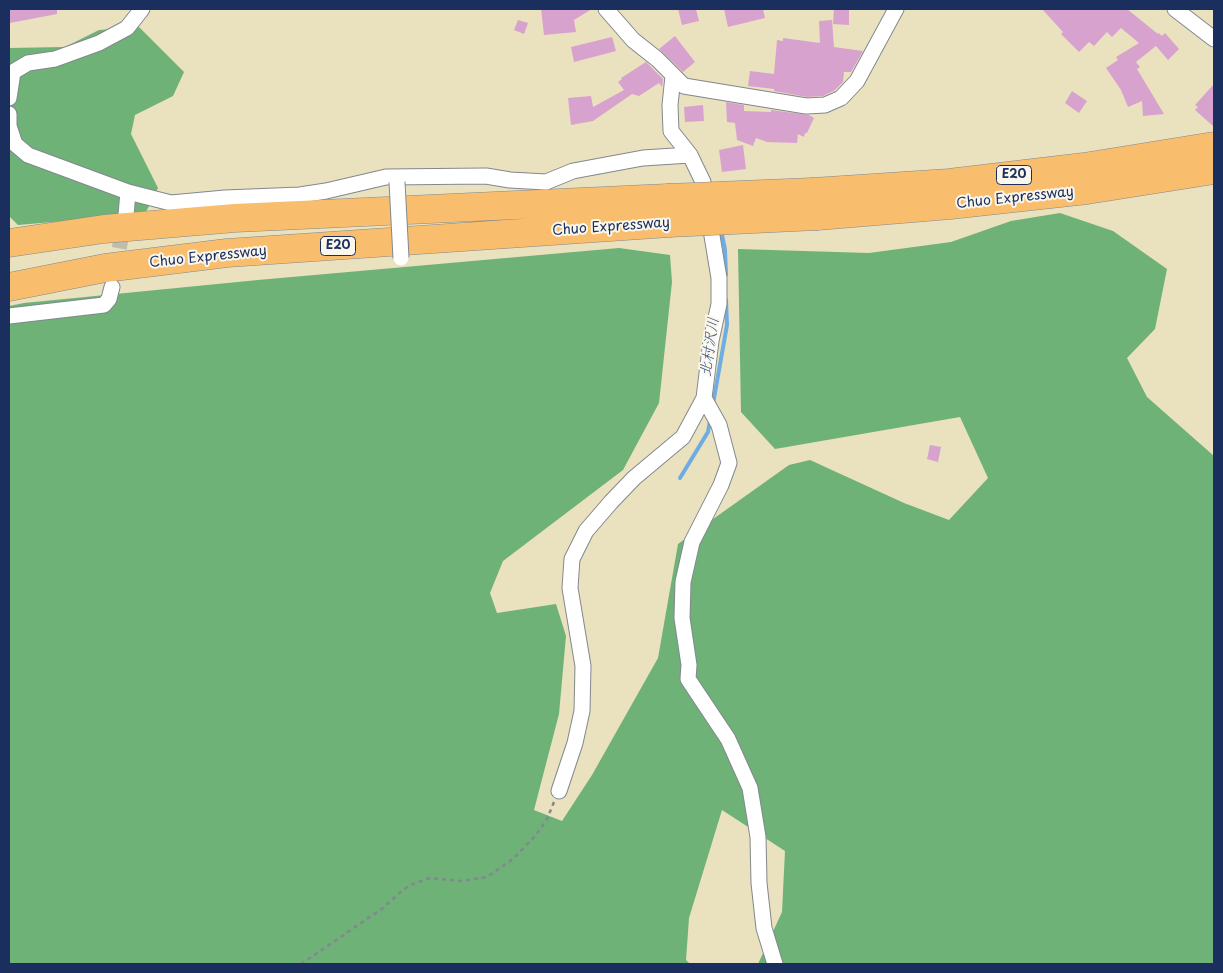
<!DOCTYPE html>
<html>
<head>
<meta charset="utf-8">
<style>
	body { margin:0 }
	#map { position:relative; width:1223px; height:973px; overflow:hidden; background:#eae1be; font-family:"Playpen Sans",sans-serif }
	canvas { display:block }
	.frame { position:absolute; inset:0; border:10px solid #1b2f5e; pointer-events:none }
</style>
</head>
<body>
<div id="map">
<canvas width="1223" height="973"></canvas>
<div class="frame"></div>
</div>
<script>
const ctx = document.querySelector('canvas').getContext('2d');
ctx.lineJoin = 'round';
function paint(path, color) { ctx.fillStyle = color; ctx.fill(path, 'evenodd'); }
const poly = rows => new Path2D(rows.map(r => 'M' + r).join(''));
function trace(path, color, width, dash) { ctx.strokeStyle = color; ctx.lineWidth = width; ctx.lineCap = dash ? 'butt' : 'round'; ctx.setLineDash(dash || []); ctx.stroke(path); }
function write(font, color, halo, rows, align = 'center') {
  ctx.font = font + ' "Playpen Sans","Klee One",sans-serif'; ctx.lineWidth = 4; ctx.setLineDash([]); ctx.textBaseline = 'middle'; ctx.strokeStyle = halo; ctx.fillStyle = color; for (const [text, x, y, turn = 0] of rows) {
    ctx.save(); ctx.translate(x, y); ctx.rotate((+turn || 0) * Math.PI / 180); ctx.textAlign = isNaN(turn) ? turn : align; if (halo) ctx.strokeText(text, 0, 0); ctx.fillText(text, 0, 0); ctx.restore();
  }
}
paint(poly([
	[139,27,184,72,173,96,135,115,131,134,158,188,145,214,18,225,9,216,9,48,65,47,99,30],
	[1060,213,1113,231,1167,269,1155,329,1127,358,1147,397,1214,456,1214,964,758,964,782,912,785,851,722,810,689,918,686,960,690,964,9,964,9,306,24,303,258,280,619,248,670,255,672,282,659,403,623,470,503,561,490,593,497,613,556,604,566,636,559,714,534,810,562,821,592,775,658,658,678,544,789,465,810,460,904,503,949,520,988,478,960,417,775,449,741,412,738,249,869,253,951,242,1011,221]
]), '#6eb277');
trace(poly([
	[721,230,725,250,726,275],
	[713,404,727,325,726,300],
	[680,478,708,432,710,421]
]), '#6eace1', 4);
paint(poly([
	[9,9,57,9,57,14,10,23],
	[541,9,592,9,574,20,576,32,544,35],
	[678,9,696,9,699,21,682,25],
	[724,9,763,9,765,18,728,27],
	[834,9,849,9,849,25,833,24],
	[1042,9,1127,9,1158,34,1159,33,1162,36,1165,33,1179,49,1168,60,1156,46,1136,62,1140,67,1137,69,1164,114,1143,116,1142,101,1128,107,1121,90,1106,68,1118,60,1116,57,1139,43,1121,28,1112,37,1107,32,1094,46,1089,42,1079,52,1061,34,1063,32],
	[518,20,528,23,524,34,514,30],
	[832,20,834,47,863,51,851,72,844,72,843,82,835,90,823,96,807,97,774,91,774,89,748,86,750,71,774,74,777,40,783,41,783,38,820,43,819,21],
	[675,36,695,62,683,72,659,49],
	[612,37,616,51,574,62,571,47],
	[646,62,663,79,662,87,659,83,639,96,632,94,593,121,571,125,568,98,591,96,593,107,624,90,618,82,622,79,621,78],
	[1214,84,1214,127,1195,110,1198,107,1195,105],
	[1072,91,1087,101,1079,113,1065,103],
	[726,102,744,105,744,111,771,112,771,110,809,115,814,118,807,133,805,133,804,137,798,134,797,143,767,142,756,138,753,146,737,140,735,123,727,122],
	[703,105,704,121,685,122,684,107],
	[743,145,746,169,722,172,719,150],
	[930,445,941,447,938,462,927,459]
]), '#d8a2ce');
trace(poly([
	[115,271,124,223]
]), '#c1bdab', 15, [15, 8]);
const street = poly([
	[606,9,633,40,657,59,684,86,806,106,825,105,841,98,857,81,896,9],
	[1175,9,1214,39],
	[9,98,13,72,28,63,55,59,99,43,127,28,142,9],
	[9,114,9,126,15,144,28,155,128,192,171,203,225,198,300,195,326,191,386,177,486,176,510,180,546,182,573,171,643,158,690,155],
	[126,215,128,192],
	[9,316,104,305,109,299,112,287],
	[704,398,719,425,729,463,721,485,692,542,683,582,682,618,689,665,688,679,728,739,750,788,758,837,759,883,764,928,775,964],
	[559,791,575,743,582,711,583,666,570,588,572,559,586,531,611,502,634,478,683,437,704,398,711,341,719,304,719,278,703,182,690,155,671,131,670,105,673,76]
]);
const highway = poly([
	[813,192,949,183,1084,167,1214,146],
	[817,216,950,205,1087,190,1214,170],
	[9,243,104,229,235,218,668,198],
	[9,287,105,268,227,253,669,223]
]);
trace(street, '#82888e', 17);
trace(highway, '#82888e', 29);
trace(poly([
	[301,964,383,908,404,889,413,884,430,878,461,881,487,877,513,859,536,835,547,819,554,802]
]), '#82888e', 2.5, [4, 4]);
trace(street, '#fff', 15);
trace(highway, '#f9be6d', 28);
const streetBridge = poly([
	[397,182,401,258]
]);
const highwayBridge = poly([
	[668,198,813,192],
	[669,223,817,216]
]);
trace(streetBridge, '#82888e', 17, []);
trace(highwayBridge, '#82888e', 29, []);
trace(streetBridge, '#fff', 15);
trace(highwayBridge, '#f9be6d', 28);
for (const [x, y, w] of [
	[1014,175,35],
	[338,246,35]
]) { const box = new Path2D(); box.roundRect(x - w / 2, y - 9.5, w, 19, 4); ctx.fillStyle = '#fbf7ec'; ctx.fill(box); trace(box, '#1b2f5e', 1); }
write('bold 12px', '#1b2f5e', null, [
	["E20",1014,175],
	["E20",338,246]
]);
write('14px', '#1b2f5e', '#fbf7ec', [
	["Chuo Expressway",1015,198,-6],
	["Chuo Expressway",611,227,-4],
	["Chuo Expressway",208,257,-6]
]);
write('italic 15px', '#345485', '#fbf7ec', [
	["北村沢川",710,347,-82]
]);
</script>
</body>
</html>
